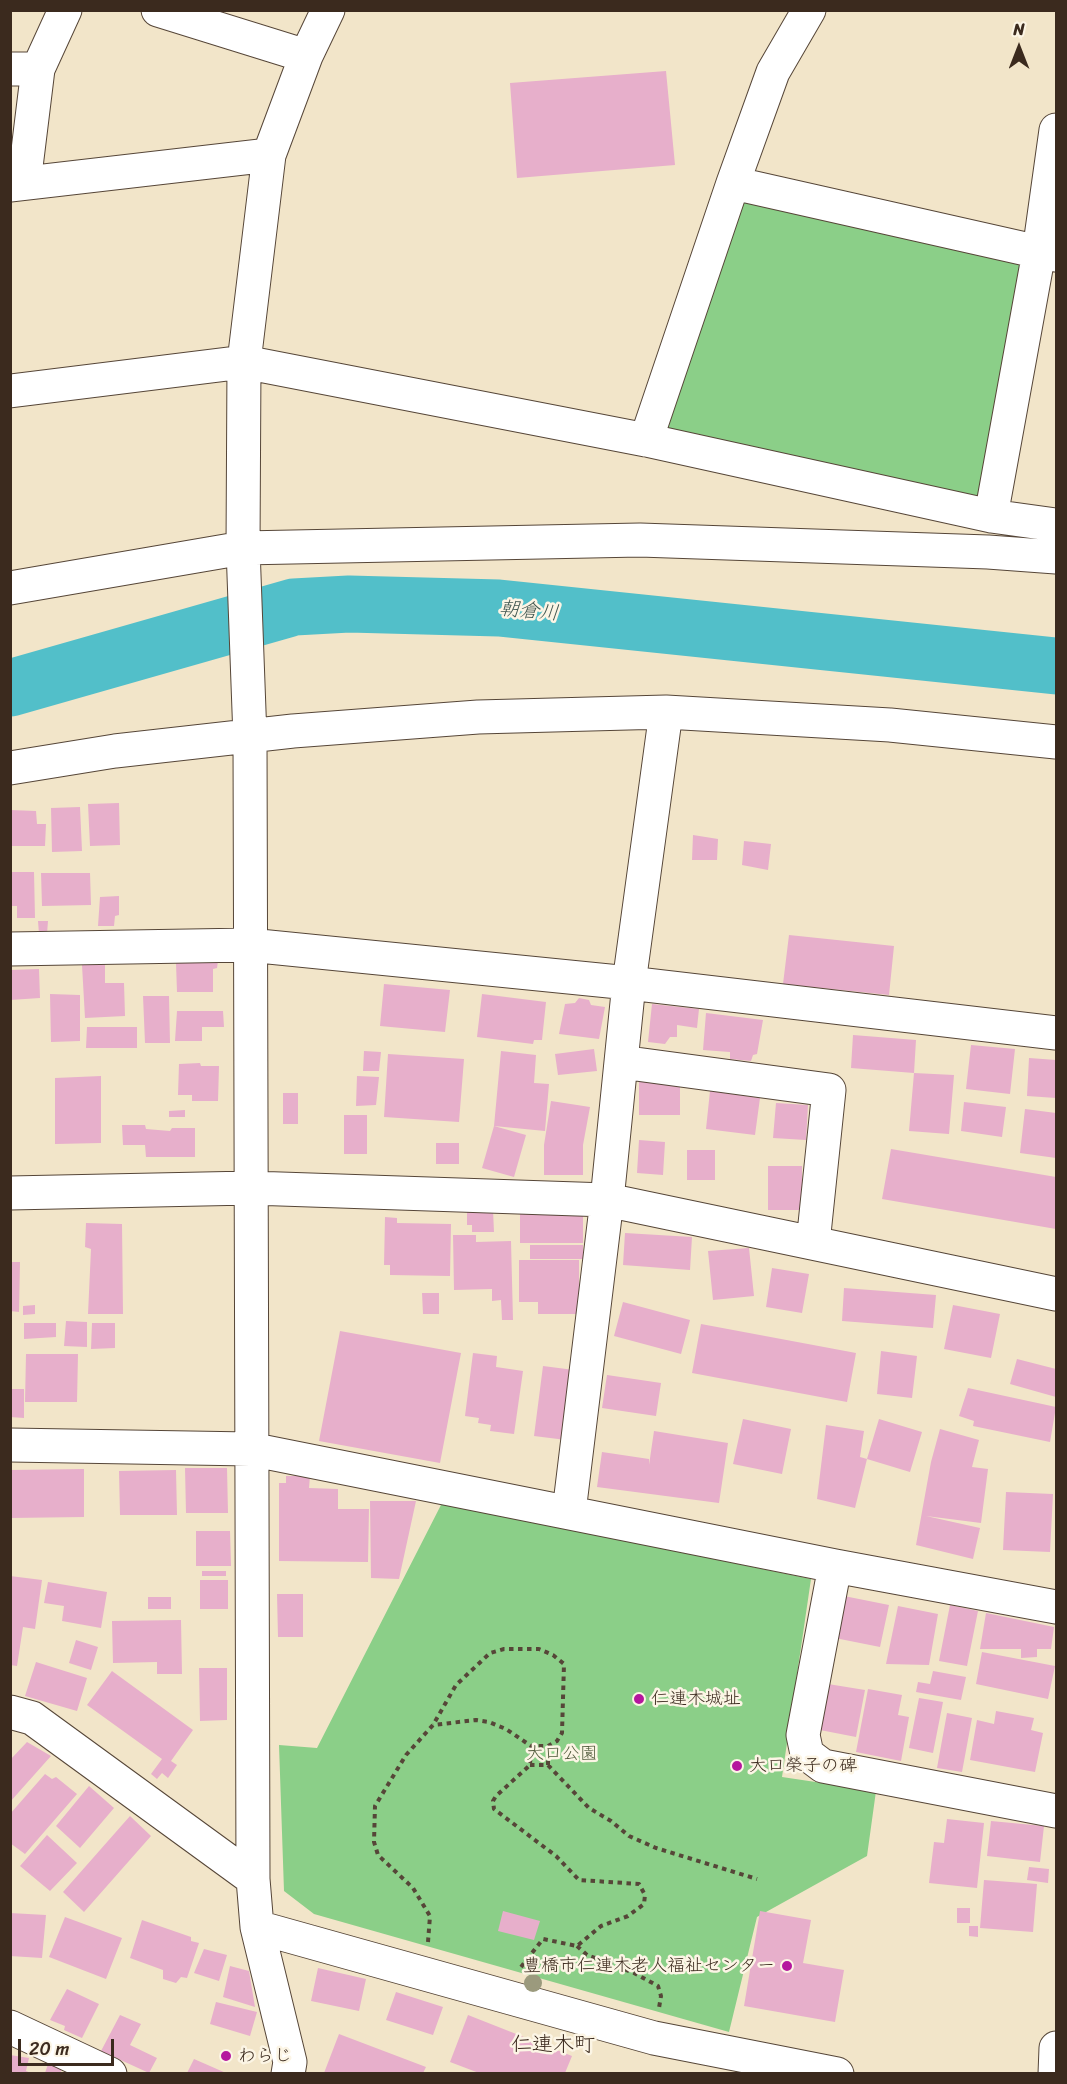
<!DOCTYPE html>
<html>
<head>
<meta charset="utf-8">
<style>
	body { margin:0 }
	#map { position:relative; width:1067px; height:2084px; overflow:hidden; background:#f2e5c9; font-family:Sriracha,sans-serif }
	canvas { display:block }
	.frame { position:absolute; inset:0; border:12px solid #3b2a1e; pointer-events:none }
	.north { position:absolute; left:989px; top:18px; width:60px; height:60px; -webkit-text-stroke:4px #fcf5e5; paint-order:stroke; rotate:0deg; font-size:16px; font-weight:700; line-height:24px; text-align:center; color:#3b2a1e }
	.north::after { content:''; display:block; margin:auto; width:21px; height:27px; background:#3b2a1e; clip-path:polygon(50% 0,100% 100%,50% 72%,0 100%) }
	.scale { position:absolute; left:18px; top:2039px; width:96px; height:27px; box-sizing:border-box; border:3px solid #3b2a1e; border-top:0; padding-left:8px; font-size:18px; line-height:21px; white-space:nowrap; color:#3b2a1e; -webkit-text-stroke:4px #fcf5e5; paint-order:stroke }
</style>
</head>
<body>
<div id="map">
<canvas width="1067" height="2084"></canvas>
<div class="frame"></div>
<div class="north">N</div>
<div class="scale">20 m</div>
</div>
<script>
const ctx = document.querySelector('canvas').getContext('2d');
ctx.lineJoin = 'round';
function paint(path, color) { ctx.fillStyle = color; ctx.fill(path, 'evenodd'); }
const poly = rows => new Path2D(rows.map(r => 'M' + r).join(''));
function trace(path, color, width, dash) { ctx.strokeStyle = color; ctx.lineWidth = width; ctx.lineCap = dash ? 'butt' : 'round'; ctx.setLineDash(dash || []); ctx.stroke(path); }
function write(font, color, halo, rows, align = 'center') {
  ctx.font = font + ' Sriracha,"Klee One",sans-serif'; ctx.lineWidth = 5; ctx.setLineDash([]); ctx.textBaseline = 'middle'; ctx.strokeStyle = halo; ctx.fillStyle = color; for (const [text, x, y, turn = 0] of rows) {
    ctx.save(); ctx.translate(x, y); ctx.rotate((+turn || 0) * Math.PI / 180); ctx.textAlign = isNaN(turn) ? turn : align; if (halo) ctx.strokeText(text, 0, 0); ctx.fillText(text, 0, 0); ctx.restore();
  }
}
paint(poly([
	[739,199,1023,260,978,499,664,432],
	[442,1503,811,1579,782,1777,876,1791,867,1856,757,1917,729,2032,314,1914,284,1891,279,1745,317,1748]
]), '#8bcf88');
trace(poly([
	[10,688,294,607,349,604,499,608,1056,666]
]), '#52bfc9', 57);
paint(poly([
	[666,71,675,165,517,178,510,83],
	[119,803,120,845,90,846,88,804],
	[80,807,82,851,52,852,51,808],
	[10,810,36,811,37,824,46,824,45,846,10,846],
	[693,835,718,839,717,860,692,860],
	[744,841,771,844,768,870,742,865],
	[10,872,34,872,35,918,17,918,17,906,10,906],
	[41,873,90,873,91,905,42,906],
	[119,896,119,915,115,916,114,926,98,926,100,897],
	[38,921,48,921,47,934,39,934],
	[789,935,894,946,889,995,783,984],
	[218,961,217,968,213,969,213,992,177,992,176,963],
	[105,964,105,983,124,983,125,1016,85,1018,82,965],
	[39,969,40,998,10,1000,10,970],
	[384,984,450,990,445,1032,380,1026],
	[50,994,80,995,80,1041,51,1042],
	[482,994,546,1002,542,1040,534,1040,533,1044,477,1037],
	[143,996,169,996,170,1043,145,1043],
	[579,998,589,1000,591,1005,605,1007,599,1039,559,1034,565,1004,575,1003],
	[652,1004,699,1009,697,1028,677,1025,677,1037,670,1037,665,1044,648,1042],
	[177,1011,223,1011,224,1027,202,1027,202,1041,175,1041],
	[706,1013,763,1020,757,1054,753,1055,751,1061,730,1059,730,1052,703,1050],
	[87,1027,137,1027,137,1048,86,1048],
	[853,1035,916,1040,914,1073,851,1068],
	[971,1045,1015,1049,1010,1094,966,1089],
	[594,1049,597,1071,558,1075,555,1054],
	[364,1051,381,1052,379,1071,363,1071],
	[501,1051,536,1055,534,1083,549,1084,545,1131,494,1126],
	[388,1054,464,1059,459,1122,384,1117],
	[1029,1058,1056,1060,1056,1098,1027,1096],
	[200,1063,201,1066,219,1066,218,1101,192,1101,192,1095,178,1095,179,1064],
	[914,1073,954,1075,949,1134,909,1131],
	[101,1076,101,1143,55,1144,55,1078],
	[357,1076,379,1077,376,1105,356,1106],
	[639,1082,680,1082,680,1115,639,1115],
	[710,1091,760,1098,755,1135,706,1129],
	[283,1093,298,1093,298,1124,283,1124],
	[551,1101,590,1107,583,1145,583,1175,544,1175,544,1145],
	[964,1102,1006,1107,1002,1137,961,1131],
	[776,1103,808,1105,806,1140,773,1138],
	[1025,1109,1056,1113,1056,1158,1020,1153],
	[185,1110,185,1117,169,1117,169,1111],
	[344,1115,367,1115,367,1154,344,1154],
	[122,1125,145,1125,146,1129,170,1131,172,1128,195,1128,195,1157,146,1157,145,1145,123,1145],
	[494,1126,526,1135,514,1177,482,1168],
	[639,1140,665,1142,663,1175,637,1173],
	[436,1143,459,1143,459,1164,436,1164],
	[891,1149,1056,1177,1056,1229,882,1199],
	[687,1150,715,1150,715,1180,687,1180],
	[768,1166,802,1166,802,1210,768,1210],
	[467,1210,493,1210,494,1232,472,1232,472,1225,467,1225],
	[520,1212,583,1212,583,1243,520,1243],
	[385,1217,397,1218,397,1223,451,1224,450,1276,390,1275,390,1265,384,1265],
	[86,1223,122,1224,123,1314,88,1314,91,1249,85,1247],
	[625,1233,692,1237,690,1270,623,1265],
	[453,1235,476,1235,476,1242,511,1241,513,1320,502,1320,501,1300,492,1301,492,1289,454,1290],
	[530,1245,583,1245,583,1259,530,1259],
	[749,1248,754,1296,713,1300,708,1251],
	[519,1260,579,1260,579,1314,538,1314,538,1302,519,1302],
	[10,1262,20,1262,19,1312,10,1311],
	[772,1268,809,1274,802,1313,766,1307],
	[844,1288,936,1295,933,1328,842,1321],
	[422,1293,439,1293,439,1314,423,1314],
	[623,1302,690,1320,681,1354,614,1336],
	[35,1305,35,1314,23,1315,23,1306],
	[953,1305,1000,1314,991,1358,944,1349],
	[66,1321,87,1322,87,1347,64,1346],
	[24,1323,56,1323,56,1337,24,1339],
	[92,1323,115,1323,115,1348,91,1349],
	[701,1324,856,1353,847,1402,692,1373],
	[340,1331,461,1353,440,1463,319,1441],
	[881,1351,917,1356,912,1398,877,1394],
	[473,1353,497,1356,496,1367,523,1371,514,1434,490,1431,491,1425,478,1423,479,1418,465,1416],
	[26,1354,78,1354,77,1402,25,1402],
	[1017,1359,1056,1369,1056,1397,1010,1384],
	[543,1366,574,1370,566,1440,534,1436],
	[607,1375,661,1383,656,1416,602,1408],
	[968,1388,1056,1407,1050,1442,973,1426,974,1421,959,1416],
	[10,1389,24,1389,24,1418,10,1417],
	[743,1419,791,1429,782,1474,733,1464],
	[879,1419,922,1432,910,1472,867,1459],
	[826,1425,864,1431,860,1457,867,1459,855,1508,817,1499],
	[940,1429,979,1440,972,1467,988,1469,981,1523,926,1516,980,1528,973,1559,916,1545,931,1462],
	[654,1431,728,1443,719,1503,597,1487,602,1452,649,1459,649,1465],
	[185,1468,227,1468,228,1513,186,1513],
	[84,1469,84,1517,10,1518,10,1470],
	[176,1470,177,1515,120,1515,119,1471],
	[286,1476,310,1476,309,1488,338,1489,338,1509,369,1509,368,1562,279,1561,279,1483,286,1483],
	[1006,1492,1053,1494,1050,1552,1003,1550],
	[370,1501,416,1501,399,1579,371,1578],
	[196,1531,230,1531,231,1566,196,1566],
	[202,1571,226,1571,226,1576,202,1576],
	[10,1576,42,1580,35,1629,23,1627,17,1666,10,1665],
	[200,1580,228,1580,228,1609,200,1609],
	[48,1582,107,1592,101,1628,62,1621,64,1606,44,1603],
	[277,1594,303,1594,303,1637,278,1637],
	[844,1596,889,1605,880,1647,835,1638],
	[148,1597,171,1597,171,1609,148,1609],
	[950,1605,978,1611,967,1666,939,1661],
	[898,1606,938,1614,929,1665,886,1664],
	[986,1613,1054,1627,1051,1649,1037,1649,1037,1657,1021,1658,1021,1649,980,1649],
	[181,1620,182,1674,157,1674,157,1662,113,1663,112,1621],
	[76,1640,98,1647,91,1670,69,1663],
	[982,1652,1055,1666,1048,1699,976,1684],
	[36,1662,87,1678,77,1711,25,1696],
	[199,1668,227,1668,227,1720,200,1721],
	[112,1671,193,1730,171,1761,177,1765,168,1778,162,1773,157,1779,151,1774,162,1759,87,1705],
	[933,1671,966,1677,961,1700,916,1692,918,1682,930,1684],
	[828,1684,865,1690,856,1737,820,1730],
	[868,1689,902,1695,898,1715,909,1717,901,1761,856,1752],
	[919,1698,943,1702,933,1753,909,1748],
	[996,1711,1034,1718,1031,1730,1043,1733,1035,1772,970,1760,977,1720,994,1724],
	[947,1713,972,1718,962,1772,937,1768],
	[27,1742,51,1756,10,1802,10,1760],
	[45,1774,52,1779,56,1777,77,1794,25,1854,10,1843,10,1814],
	[89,1786,114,1808,80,1848,56,1826],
	[130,1816,151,1836,84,1912,63,1892],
	[947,1819,984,1823,977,1888,929,1883,934,1842,944,1843],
	[991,1821,1044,1826,1040,1862,987,1856],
	[47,1835,77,1863,50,1891,20,1866],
	[1029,1867,1049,1869,1048,1883,1027,1880],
	[984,1880,1037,1884,1033,1932,980,1928],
	[957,1908,970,1908,970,1923,957,1923],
	[503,1911,540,1921,534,1940,498,1931],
	[760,1911,811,1920,803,1963,844,1970,835,2022,744,2006],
	[10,1913,46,1915,42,1958,10,1956],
	[65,1917,122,1938,106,1979,49,1957],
	[142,1920,191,1937,191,1941,199,1943,187,1978,181,1977,176,1983,163,1979,163,1970,130,1958],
	[969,1926,978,1926,978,1937,969,1936],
	[204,1949,227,1955,219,1981,194,1973],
	[230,1966,249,1971,255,2007,223,1997],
	[318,1968,366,1979,359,2011,311,2001],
	[67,1989,99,2004,82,2038,64,2030,65,2026,50,2020],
	[396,1992,443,2007,433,2035,386,2020],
	[216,2002,257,2012,250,2036,210,2024],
	[120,2015,141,2024,130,2045,157,2058,149,2073,101,2051],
	[468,2015,572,2056,565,2073,479,2073,450,2062],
	[339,2034,426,2067,423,2073,324,2073],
	[10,2055,29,2058,26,2071,31,2073,10,2073],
	[194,2059,226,2073,187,2073],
	[48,2064,62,2069,60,2073,45,2073]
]), '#e7afcb');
const minor = poly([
	[158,10,306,56],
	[10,69,38,69],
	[1056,130,1039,252,1056,255],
	[24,183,38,69,65,10],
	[733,183,1039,252,991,516],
	[10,185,269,155],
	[10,391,244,362,646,440,991,516,1056,525],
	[646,440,733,183,773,72,809,10],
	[10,588,243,548,640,540,988,552,1056,557],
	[10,768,115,751,293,731,478,717,666,712,890,725,1056,742],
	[10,949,249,945,629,983,1056,1033],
	[621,1062,829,1090,813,1243],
	[10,1193,251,1188,607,1200,1056,1294],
	[10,1445,250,1449,835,1566,1056,1607],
	[569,1512,607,1200,629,983,666,712],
	[835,1566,803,1735,807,1754,823,1766,1056,1811],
	[10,1712,32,1718,253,1879],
	[257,1927,654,2038,837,2074],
	[10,2027,110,2074],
	[288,2074,290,2062,257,1927,253,1879,250,738,243,548,244,362,269,155,306,56,328,10],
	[1055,2074,1056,2048]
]);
trace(minor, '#564638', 35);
trace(poly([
	[530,1765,548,1765,548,1746],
	[548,1765,589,1808,611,1821,629,1836,656,1848,757,1879],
	[428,1942,430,1916,413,1888,378,1855,374,1842,375,1806,406,1755,433,1725,456,1685,490,1653,504,1649,539,1649,553,1655,564,1664,562,1733,557,1741,548,1746,531,1746,506,1729,489,1722,476,1720,433,1725],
	[577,1946,587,1955,634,1973,658,1986,661,1996,659,2008],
	[521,1967,543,1939,577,1946,601,1926,628,1916,644,1904,645,1895,639,1884,579,1880,556,1856,494,1809,493,1801,496,1796,530,1765,531,1746]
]), '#564638', 4, [4.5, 4.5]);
trace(minor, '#fff', 33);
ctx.fillStyle = '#9b9a7d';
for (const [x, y] of [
	[533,1983]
]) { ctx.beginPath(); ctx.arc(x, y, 9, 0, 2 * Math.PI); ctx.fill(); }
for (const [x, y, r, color] of [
	[639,1699,6,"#b5179e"],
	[737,1766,6,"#b5179e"],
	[787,1966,6,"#b5179e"],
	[226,2056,6,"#b5179e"]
]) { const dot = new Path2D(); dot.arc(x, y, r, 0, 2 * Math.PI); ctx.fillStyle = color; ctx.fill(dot); trace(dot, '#fcf5e5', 2); }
write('18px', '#3b2a1e', '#fcf5e5', [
	["仁連木城址",651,1699],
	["大口榮子の碑",749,1766],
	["豊橋市仁連木老人福祉センター",775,1966,"right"],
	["わらじ",238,2056]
], 'left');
write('18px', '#535c3e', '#fcf5e5', [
	["大口公園",562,1754]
]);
write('italic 20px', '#425751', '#fcf5e5', [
	["朝倉川",529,612,5]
]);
write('21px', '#3b2a1e', '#fcf5e5', [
	["仁連木町",553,2046]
]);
</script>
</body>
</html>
